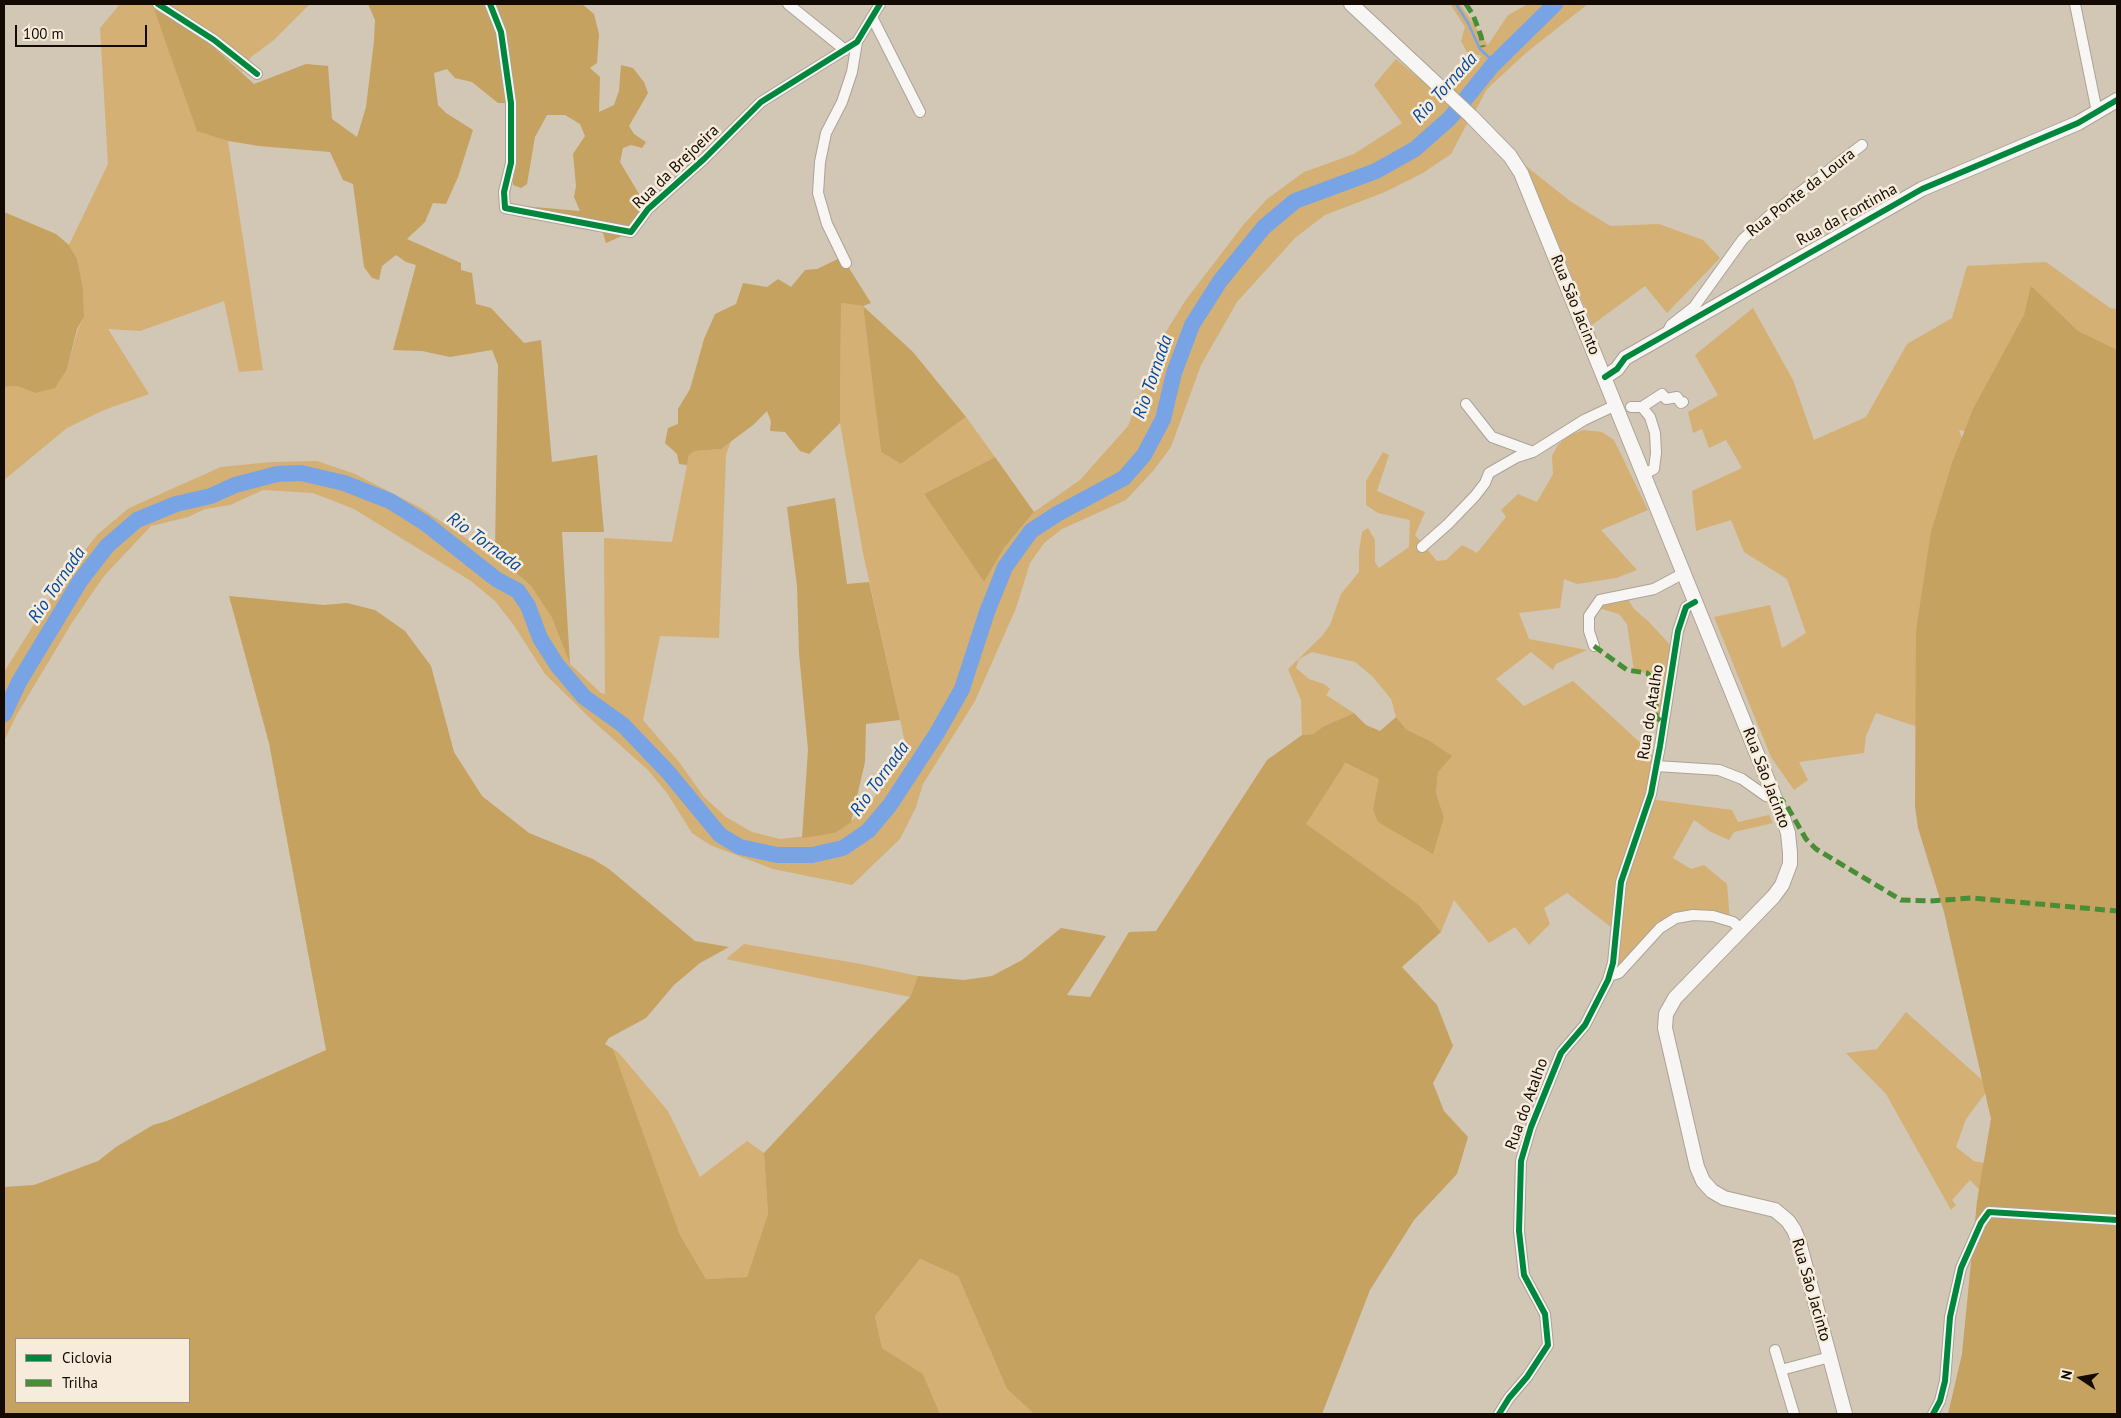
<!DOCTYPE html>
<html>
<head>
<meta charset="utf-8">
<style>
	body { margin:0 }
	#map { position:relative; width:2121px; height:1418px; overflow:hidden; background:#d2c6b5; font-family:"PT Sans",sans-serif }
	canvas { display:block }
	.frame { position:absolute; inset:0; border:5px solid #130b02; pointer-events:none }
	.legend { position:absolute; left:15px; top:1338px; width:175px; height:65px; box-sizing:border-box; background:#f7ecdb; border:1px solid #9c9284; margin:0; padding:6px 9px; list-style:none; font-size:15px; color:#130b02 }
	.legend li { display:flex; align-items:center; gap:10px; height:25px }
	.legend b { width:25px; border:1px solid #9c9284 }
	.north { position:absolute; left:2056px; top:1353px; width:50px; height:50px; -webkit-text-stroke:4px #f7ecdb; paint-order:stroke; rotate:282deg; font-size:14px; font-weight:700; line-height:20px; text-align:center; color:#130b02 }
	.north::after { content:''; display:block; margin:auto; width:18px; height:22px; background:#130b02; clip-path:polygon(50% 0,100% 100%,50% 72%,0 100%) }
	.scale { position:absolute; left:15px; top:25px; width:132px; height:22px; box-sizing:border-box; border:2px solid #130b02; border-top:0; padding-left:6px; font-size:15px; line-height:18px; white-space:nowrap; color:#130b02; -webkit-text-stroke:4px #f7ecdb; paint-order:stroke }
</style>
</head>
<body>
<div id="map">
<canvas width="2121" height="1418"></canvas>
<div class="frame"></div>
<ul class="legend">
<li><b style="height:6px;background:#00873e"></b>Ciclovia</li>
<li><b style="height:6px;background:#478e36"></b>Trilha</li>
</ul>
<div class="north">N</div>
<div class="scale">100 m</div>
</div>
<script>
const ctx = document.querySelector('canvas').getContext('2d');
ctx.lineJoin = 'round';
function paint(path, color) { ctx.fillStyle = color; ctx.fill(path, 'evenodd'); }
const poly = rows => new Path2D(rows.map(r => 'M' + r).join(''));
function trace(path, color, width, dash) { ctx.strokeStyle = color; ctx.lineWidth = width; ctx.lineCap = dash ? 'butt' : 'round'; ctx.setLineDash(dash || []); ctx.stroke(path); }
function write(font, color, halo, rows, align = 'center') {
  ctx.font = font + ' "PT Sans",sans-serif'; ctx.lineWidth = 5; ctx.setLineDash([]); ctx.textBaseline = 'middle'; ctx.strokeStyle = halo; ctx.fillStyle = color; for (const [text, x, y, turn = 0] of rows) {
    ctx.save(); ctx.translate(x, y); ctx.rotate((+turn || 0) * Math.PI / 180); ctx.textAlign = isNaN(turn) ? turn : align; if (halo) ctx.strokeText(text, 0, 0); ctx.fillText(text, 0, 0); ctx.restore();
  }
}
paint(poly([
	[120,4,310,4,274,40,251,57,242,72,199,34,155,9,197,130,228,141,263,370,239,372,224,301,140,331,108,329,149,394,104,410,67,428,4,480,4,387,17,386,35,393,67,369,78,329,84,317,83,288,77,259,69,245,108,164,100,28],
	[1450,4,1460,4,1488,45,1508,15,1528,4,1588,4,1527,52,1487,89,1474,113,1449,88,1482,56,1467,52,1461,41,1465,27],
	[1396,59,1469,120,1451,154,1423,173,1385,192,1325,215,1295,238,1237,302,1201,365,1171,447,1153,471,1126,500,1062,529,1044,543,1030,563,1016,608,975,701,923,784,916,807,900,839,852,885,773,869,710,845,692,833,667,793,648,770,593,721,545,674,513,624,495,601,471,581,354,509,313,493,263,490,230,505,205,509,188,517,151,526,104,576,73,621,16,716,4,741,4,672,63,578,97,535,129,508,221,467,271,462,317,461,355,474,421,508,513,570,531,586,552,618,570,664,601,693,605,694,604,538,672,542,689,455,695,451,721,449,731,441,726,455,719,638,660,636,643,720,679,762,704,797,726,817,752,832,780,839,835,833,867,809,906,747,863,553,840,423,841,303,863,306,881,452,901,464,966,417,995,457,924,494,984,582,1004,548,1034,512,1080,480,1128,426,1164,335,1185,301,1244,224,1267,199,1304,172,1354,154,1402,123,1374,85],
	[1526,166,1570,201,1610,226,1659,224,1703,240,1720,258,1667,313,1645,286,1592,325],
	[2046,262,2110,308,2117,309,2117,465,1959,430,1985,497,1971,722,1915,726,1876,713,1866,736,1864,753,1799,762,1808,780,1794,790,1771,757,1714,617,1770,605,1782,648,1806,633,1787,579,1744,552,1731,520,1696,531,1692,491,1742,468,1726,440,1709,448,1702,429,1693,433,1688,412,1718,395,1695,355,1753,308,1793,380,1814,440,1866,417,1907,344,1952,318,1967,266],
	[1583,430,1602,432,1614,440,1648,510,1601,530,1637,570,1616,578,1577,584,1564,579,1560,608,1519,613,1529,639,1587,650,1556,664,1553,670,1531,652,1496,679,1524,706,1573,681,1658,759,1649,799,1732,810,1738,822,1769,815,1773,823,1734,832,1729,840,1711,832,1694,820,1673,858,1691,869,1704,865,1727,884,1730,921,1676,918,1609,976,1616,931,1567,893,1544,908,1550,924,1529,945,1515,927,1489,943,1454,900,1441,932,1418,904,1305,824,1344,763,1380,779,1373,809,1444,817,1436,793,1438,772,1428,740,1407,730,1396,717,1391,699,1372,676,1355,662,1312,652,1299,659,1296,668,1309,679,1324,684,1330,689,1326,695,1354,713,1324,726,1313,734,1302,735,1301,700,1288,669,1322,636,1330,625,1341,594,1359,572,1359,551,1362,532,1368,528,1375,540,1375,562,1379,568,1409,547,1410,520,1378,513,1366,505,1366,481,1383,452,1389,455,1377,491,1425,512,1415,535,1437,561,1446,560,1462,545,1477,553,1506,517,1501,510,1518,494,1537,502,1553,474,1552,456,1558,445,1568,436],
	[1625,595,1634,609,1648,621,1675,650,1663,723,1656,717,1656,705,1659,691,1654,680,1647,673,1634,671,1627,624,1619,614,1595,607],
	[744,944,861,964,918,976,910,997,726,959],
	[1906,1012,1990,1087,1966,1119,1956,1147,1974,1161,1989,1164,1985,1196,1970,1180,1952,1200,1956,1205,1951,1210,1886,1094,1846,1053,1877,1049],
	[605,1044,618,1052,668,1111,700,1177,747,1141,764,1153,768,1214,747,1277,706,1279,680,1235,613,1049],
	[920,1259,958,1276,1007,1389,1034,1414,940,1414,923,1374,882,1348,875,1316]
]), '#d4b074');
paint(poly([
	[368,4,582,4,594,14,599,34,597,63,590,68,600,77,599,112,614,105,619,91,621,65,633,68,644,82,648,93,629,126,634,134,646,142,642,148,631,145,623,148,620,162,648,209,631,232,606,243,600,223,525,217,523,206,580,211,574,197,576,186,573,154,585,136,580,124,565,115,547,115,535,137,527,184,521,188,513,185,514,103,498,103,472,82,455,78,447,69,434,73,438,105,446,113,473,130,458,177,446,204,433,203,425,222,407,239,461,263,461,270,472,273,476,304,491,308,524,343,541,340,552,462,597,455,604,532,562,532,570,664,552,618,531,586,513,570,487,553,495,550,498,365,492,350,450,357,422,351,393,350,416,265,406,262,396,255,382,266,379,280,372,278,364,267,353,184,343,180,330,152,259,146,228,141,197,131,154,9,199,34,254,84,306,64,328,66,332,119,357,137,366,107,374,41,375,20],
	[4,212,56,234,69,245,77,259,83,288,84,317,77,329,67,369,55,388,35,393,17,386,4,387],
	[842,257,871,303,863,306,913,352,966,417,901,464,881,452,863,306,841,303,840,423,809,454,800,451,785,432,770,431,771,421,767,411,753,425,721,449,695,451,689,455,687,465,679,464,677,454,665,443,668,428,678,424,678,409,690,389,704,339,715,314,736,304,743,283,767,287,778,279,791,287,805,270,817,269],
	[2031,286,2078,331,2117,350,2117,1414,1948,1414,1962,1354,1977,1201,1991,1119,1944,912,1918,828,1915,806,1916,631,1931,532,1952,463,1973,409,2024,315],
	[995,457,1034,512,1004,548,984,582,924,494],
	[835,498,847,584,869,582,900,720,866,724,865,762,851,822,835,833,802,838,808,750,799,653,797,586,787,507],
	[229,596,324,605,347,603,375,610,405,631,431,666,454,752,482,796,529,833,593,859,609,869,695,941,729,947,700,963,674,985,646,1018,609,1038,605,1044,613,1049,680,1235,706,1279,747,1277,768,1214,764,1153,910,997,918,976,964,980,992,976,1022,960,1061,928,1106,936,1067,995,1090,997,1129,932,1156,931,1267,760,1302,735,1313,734,1324,726,1354,713,1366,725,1380,731,1396,717,1407,730,1428,740,1452,756,1438,772,1436,793,1444,817,1433,854,1378,822,1373,809,1379,779,1345,763,1306,824,1418,904,1441,932,1402,967,1437,1005,1453,1046,1433,1083,1444,1111,1468,1137,1457,1174,1414,1220,1370,1290,1322,1414,1034,1414,1007,1389,958,1276,920,1259,875,1316,882,1348,923,1374,940,1414,4,1414,4,1187,34,1185,98,1161,116,1147,153,1125,167,1121,326,1050,269,743],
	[189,1339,189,1402,16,1402,16,1339]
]), '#c5a260');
trace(poly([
	[1456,4,1468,23,1480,49,1495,63]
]), '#78a4e5', 2.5);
trace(poly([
	[4,714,19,682,80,581,107,546,137,520,176,504,211,496,235,485,277,474,301,473,344,483,390,501,425,523,496,579,518,591,528,606,540,638,557,665,584,697,623,725,668,772,720,835,740,847,777,855,812,855,843,848,868,831,890,805,937,733,962,689,987,612,1005,567,1031,531,1057,514,1124,478,1144,455,1163,419,1174,373,1192,325,1220,281,1264,227,1295,201,1376,171,1415,149,1450,118,1492,66,1555,4]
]), '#78a4e5', 16);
const street = poly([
	[158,4,214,40,257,74],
	[490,4,501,32,511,103,511,163,504,192,505,208,631,232,648,209,704,159,761,102,857,42,880,4],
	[788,4,845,50],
	[2075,4,2097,112],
	[872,17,920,112],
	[846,263,827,224,818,193,820,162,826,133,842,102,852,72,857,42],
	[1668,331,1671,325,1694,307,1743,239,1769,216,1862,145],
	[1466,404,1492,437,1533,452],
	[1631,407,1642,407,1650,417,1655,433,1656,453,1654,469,1644,474],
	[1642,407,1662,394,1666,399,1677,397,1681,403,1683,402],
	[1422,547,1448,524,1475,496,1485,483,1489,473,1517,457,1533,452,1584,420,1616,405],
	[1594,646,1589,631,1589,616,1600,600,1654,589,1684,573],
	[1656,766,1719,770,1742,779,1766,796,1776,798],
	[1609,976,1619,973,1660,928,1676,918,1693,915,1713,916,1733,922,1742,930],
	[1775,1350,1794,1414],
	[1781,1370,1830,1357],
	[1499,1414,1509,1398,1527,1377,1548,1345,1545,1314,1524,1275,1519,1231,1521,1161,1531,1127,1561,1053,1585,1025,1608,980,1613,963,1621,882,1651,794,1660,746,1678,631,1686,607,1695,602],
	[1933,1414,1940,1401,1945,1381,1950,1317,1961,1268,1981,1223,1989,1212,2117,1220]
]);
const secondary = poly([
	[1351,4,1471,116,1510,156,1521,173,1783,818,1788,833,1790,853,1790,864,1782,885,1774,896,1675,998,1666,1014,1665,1028,1697,1167,1703,1181,1712,1191,1724,1198,1775,1210,1788,1221,1794,1230,1799,1242,1845,1414],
	[1605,377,1617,369,1625,358,1922,189,2078,123,2117,100]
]);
trace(street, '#aca396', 12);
trace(secondary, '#aca396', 16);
trace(street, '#f8f6f4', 10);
trace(secondary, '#f8f6f4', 14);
trace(poly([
	[1466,4,1473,15,1481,36,1483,47],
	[1594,646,1627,670,1647,673,1654,680,1659,691,1656,705,1656,717,1663,723],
	[1776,798,1782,800,1787,806,1806,839,1816,849,1901,900,1930,901,1972,898,2117,911]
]), '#478e36', 5, [10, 5]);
trace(poly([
	[158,4,214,40,257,74],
	[490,4,501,32,511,103,511,163,504,192,505,208,631,232,648,209,704,159,761,102,857,42,880,4],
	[1605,377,1617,369,1625,358,1922,189,2078,123,2117,100],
	[1499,1414,1509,1398,1527,1377,1548,1345,1545,1314,1524,1275,1519,1231,1521,1161,1531,1127,1561,1053,1585,1025,1608,980,1613,963,1621,882,1651,794,1660,746,1678,631,1686,607,1695,602],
	[1933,1414,1940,1401,1945,1381,1950,1317,1961,1268,1981,1223,1989,1212,2117,1220]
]), '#00873e', 6);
write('16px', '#130b02', '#f7ecdb', [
	["Rua da Brejoeira",676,167,-44],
	["Rua Ponte da Loura",1801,193,-38],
	["Rua da Fontinha",1847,215,-29],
	["Rua São Jacinto",1575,305,68],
	["Rua do Atalho",1651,712,-81],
	["Rua São Jacinto",1766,778,69],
	["Rua do Atalho",1527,1104,-70],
	["Rua São Jacinto",1811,1290,74]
]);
write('italic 18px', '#034aa0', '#f7ecdb', [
	["Rio Tornada",1445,88,-48],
	["Rio Tornada",1153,377,-71],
	["Rio Tornada",484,542,36],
	["Rio Tornada",57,585,-56],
	["Rio Tornada",880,779,-54]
]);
</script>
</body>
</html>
